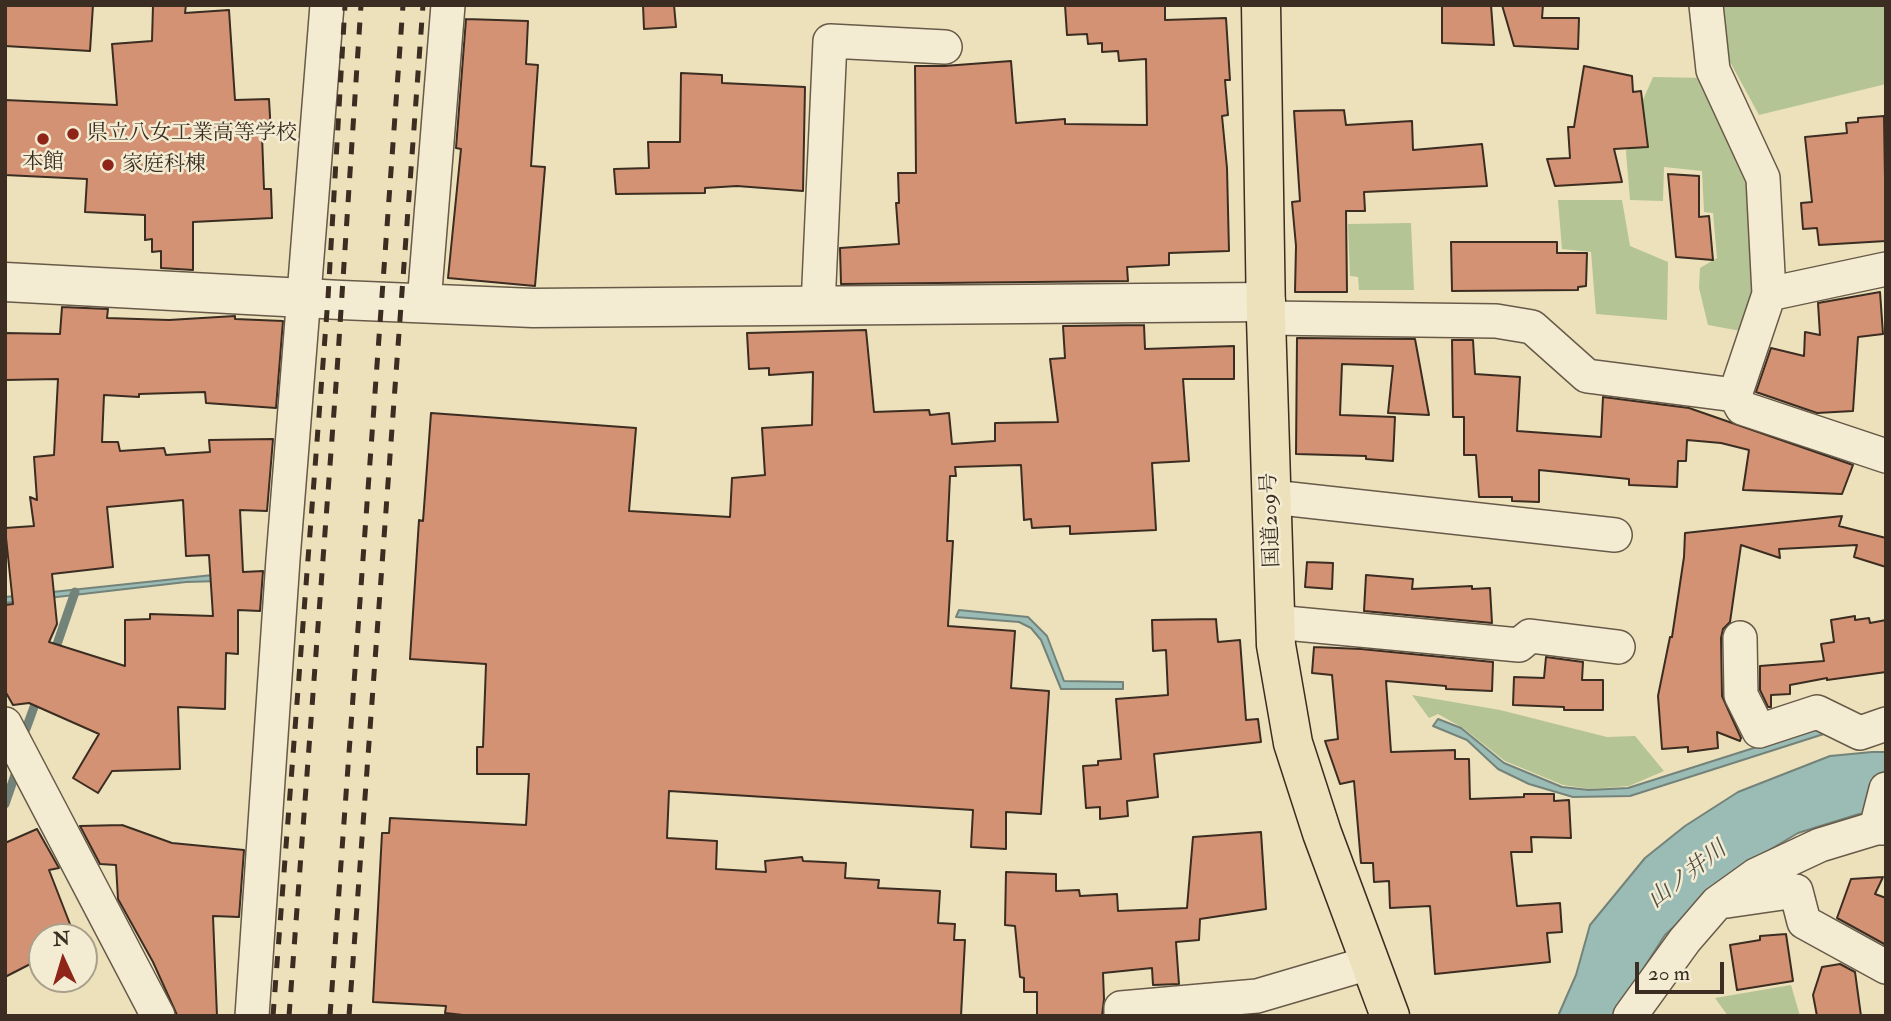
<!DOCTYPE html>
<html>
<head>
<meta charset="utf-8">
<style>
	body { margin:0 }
	#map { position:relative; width:1891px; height:1021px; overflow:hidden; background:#ede1bc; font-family:"IM FELL Double Pica",serif }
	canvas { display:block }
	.frame { position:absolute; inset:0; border:7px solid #3b2d21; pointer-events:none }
	.north { position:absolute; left:28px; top:923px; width:70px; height:70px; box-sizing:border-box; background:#f3ecd3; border:2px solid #a9a08c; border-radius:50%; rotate:356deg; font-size:19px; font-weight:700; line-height:28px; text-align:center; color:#3b2d21 }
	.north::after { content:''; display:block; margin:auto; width:24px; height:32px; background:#8f2418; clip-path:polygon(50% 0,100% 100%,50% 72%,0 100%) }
	.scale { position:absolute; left:1635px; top:962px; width:89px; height:32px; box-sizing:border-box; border:4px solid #3b2d21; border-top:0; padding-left:9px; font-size:21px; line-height:24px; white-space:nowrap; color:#3b2d21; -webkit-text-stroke:5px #f3ecd3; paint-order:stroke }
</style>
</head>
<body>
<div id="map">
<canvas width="1891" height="1021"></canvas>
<div class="frame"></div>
<div class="north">N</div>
<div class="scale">20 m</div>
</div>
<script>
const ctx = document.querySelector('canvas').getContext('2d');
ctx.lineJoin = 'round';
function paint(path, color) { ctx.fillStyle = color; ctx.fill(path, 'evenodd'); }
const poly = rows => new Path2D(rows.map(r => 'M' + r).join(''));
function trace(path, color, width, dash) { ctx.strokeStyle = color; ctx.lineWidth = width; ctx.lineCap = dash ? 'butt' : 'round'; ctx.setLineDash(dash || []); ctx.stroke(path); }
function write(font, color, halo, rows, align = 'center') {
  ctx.font = font + ' "IM FELL Double Pica","Noto Serif JP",serif'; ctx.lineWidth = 5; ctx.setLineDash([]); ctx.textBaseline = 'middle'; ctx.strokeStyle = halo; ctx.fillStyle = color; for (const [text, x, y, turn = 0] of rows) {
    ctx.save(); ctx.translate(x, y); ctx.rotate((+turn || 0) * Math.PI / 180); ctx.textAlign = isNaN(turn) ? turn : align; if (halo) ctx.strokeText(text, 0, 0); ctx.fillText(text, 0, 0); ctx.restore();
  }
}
paint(poly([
	[1720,5,1886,5,1886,84,1759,115,1729,60],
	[1653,77,1705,78,1756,175,1752,333,1708,325,1699,288,1700,268,1717,258,1713,213,1704,212,1702,171,1664,167,1663,201,1630,200,1626,152,1632,125],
	[1558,200,1622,200,1630,246,1668,262,1667,320,1596,314,1591,252,1562,249],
	[1411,223,1414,290,1359,290,1358,277,1350,276,1348,224],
	[1412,695,1500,710,1607,737,1635,736,1664,771,1629,786,1590,789,1563,785,1505,761,1463,728,1438,714,1429,718],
	[1791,985,1800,1016,1728,1016,1715,998]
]), '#b4c494');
const water = poly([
	[222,574,220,581,186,582,5,603,5,597,222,574],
	[959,610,1028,617,1047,636,1064,681,1123,682,1123,689,1061,689,1041,640,1031,628,1019,622,956,617,959,610],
	[1438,719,1461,728,1504,763,1562,787,1589,790,1628,788,1826,725,1827,733,1630,796,1573,797,1529,784,1498,769,1467,740,1433,726,1438,719],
	[1872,752,1886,752,1886,812,1859,814,1798,833,1766,852,1718,886,1665,935,1613,1016,1558,1016,1576,975,1590,925,1645,858,1685,826,1738,792,1830,756,1872,752]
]);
paint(water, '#9abcb5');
trace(water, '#74837a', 2);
trace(poly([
	[54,653,75,592],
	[26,729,38,696],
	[5,804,15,775]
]), '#74837a', 9);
const building = poly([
	[5,5,93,5,90,51,5,46,5,5],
	[153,5,186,5,185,13,229,10,235,100,269,99,271,134,262,135,264,189,271,189,272,218,193,222,193,270,161,268,161,251,152,252,152,239,145,240,145,215,85,212,87,179,5,175,5,100,117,105,112,44,152,41,153,5],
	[643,5,674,5,676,27,644,29,643,5],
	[1065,5,1165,5,1165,20,1226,18,1230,80,1225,80,1228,115,1222,116,1227,168,1229,251,1169,253,1169,265,1127,267,1128,281,841,284,840,248,899,244,896,203,899,203,898,173,916,173,915,66,944,66,1011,61,1016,123,1065,119,1065,124,1147,125,1146,59,1119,61,1118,51,1102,52,1102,43,1088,44,1087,34,1067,35,1065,5],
	[1442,5,1491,5,1494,45,1442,43,1442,5],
	[1502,5,1543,5,1542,18,1579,18,1578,49,1514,46,1502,5],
	[466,19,528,21,526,64,538,65,531,166,545,167,535,286,448,278,461,149,456,148,466,19],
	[1584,66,1632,76,1633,92,1641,91,1648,147,1614,149,1622,182,1555,186,1547,159,1570,158,1568,127,1574,127,1584,66],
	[681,73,722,75,722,83,805,87,803,191,737,186,705,188,705,193,616,194,614,169,649,168,648,142,680,142,681,73],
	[1344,110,1346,125,1412,121,1413,150,1482,144,1487,186,1364,192,1365,211,1346,211,1347,292,1295,292,1296,246,1292,202,1300,201,1294,111,1344,110],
	[1884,116,1886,241,1819,245,1817,228,1803,229,1801,203,1812,202,1805,137,1847,133,1846,123,1858,122,1858,118,1884,116],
	[1668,174,1699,176,1699,217,1709,216,1713,260,1676,257,1668,174],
	[1451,242,1557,242,1557,253,1587,253,1586,286,1578,287,1578,290,1452,291,1451,242],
	[1880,292,1883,334,1858,337,1853,411,1817,413,1756,392,1771,348,1804,356,1805,332,1820,335,1818,303,1880,292],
	[62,307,108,309,107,318,169,320,235,316,235,319,283,321,276,408,206,403,205,392,139,394,139,397,104,395,102,442,118,442,120,451,164,448,166,455,210,452,209,440,273,439,267,511,240,510,243,572,263,571,260,611,238,610,238,654,226,653,225,709,178,707,180,769,112,771,98,793,73,778,99,734,29,703,13,705,5,691,5,605,13,604,5,528,34,526,30,497,37,500,34,457,54,455,58,379,5,380,5,333,60,334,62,307],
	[183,500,186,556,209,555,213,616,150,614,150,619,125,620,125,666,49,642,57,624,52,574,113,567,107,507,183,500],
	[1144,325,1145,349,1234,346,1234,379,1183,379,1189,461,1152,463,1156,530,1070,534,1070,526,1032,528,1031,519,1024,520,1021,465,955,467,956,476,950,476,947,541,953,541,948,626,1015,631,1011,688,1049,691,1041,814,1006,812,1006,849,971,847,973,810,669,791,667,838,717,841,716,869,766,872,765,861,802,857,803,861,846,863,845,878,879,880,878,888,940,891,938,923,955,924,954,940,965,940,961,1016,472,1016,445,1013,446,1006,373,1002,382,833,389,833,390,818,526,825,529,774,477,774,477,747,483,747,486,664,410,659,419,520,423,521,431,413,636,428,629,511,730,517,732,478,765,475,762,428,812,425,813,372,769,375,769,368,749,369,747,333,866,330,874,412,929,410,930,415,949,413,952,444,995,441,995,423,1058,422,1050,359,1065,358,1063,326,1144,325],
	[1297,338,1415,339,1429,415,1388,413,1393,366,1342,364,1340,415,1395,417,1393,461,1366,459,1366,456,1296,454,1297,338],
	[1452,340,1473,340,1475,374,1520,377,1517,431,1601,437,1603,397,1689,408,1853,465,1842,494,1743,490,1749,450,1721,443,1687,440,1686,461,1678,461,1677,487,1629,485,1629,479,1539,470,1539,502,1512,501,1512,497,1479,497,1476,455,1464,455,1464,417,1453,417,1452,340],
	[1842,516,1839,526,1886,538,1886,567,1854,557,1857,545,1779,549,1780,558,1741,545,1730,622,1723,629,1721,638,1722,696,1741,738,1740,741,1717,732,1718,748,1688,752,1688,747,1662,749,1658,696,1670,637,1672,637,1684,557,1685,533,1842,516],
	[1307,562,1333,563,1332,589,1305,587,1307,562],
	[1366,575,1413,579,1412,589,1472,586,1472,589,1490,588,1492,623,1364,611,1366,575],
	[1855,616,1855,620,1869,618,1870,623,1886,620,1886,672,1827,680,1827,678,1790,685,1790,694,1771,695,1771,707,1768,707,1760,690,1760,666,1824,661,1821,644,1834,642,1831,620,1855,616],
	[1216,619,1218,642,1240,640,1246,720,1258,719,1261,742,1154,754,1158,797,1127,801,1128,816,1100,819,1100,807,1086,808,1083,766,1098,765,1098,761,1121,759,1116,699,1168,695,1166,650,1153,651,1152,620,1216,619],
	[1314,647,1361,649,1493,662,1492,691,1446,689,1446,686,1386,681,1391,752,1455,750,1455,759,1469,759,1470,799,1524,797,1524,794,1554,794,1554,801,1569,800,1571,838,1531,837,1532,852,1511,852,1517,906,1560,903,1562,932,1547,933,1550,962,1435,974,1430,906,1390,908,1389,881,1374,882,1373,863,1361,863,1354,781,1340,784,1325,741,1338,739,1332,675,1312,673,1314,647],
	[1546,657,1583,662,1582,680,1603,680,1603,710,1564,710,1564,707,1513,705,1514,677,1544,678,1546,657],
	[122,825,172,843,244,850,239,917,213,916,217,1016,177,1015,153,962,118,899,116,865,100,864,80,826,122,825],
	[37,829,59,868,49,870,75,937,42,937,42,958,5,977,5,843,37,829],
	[1261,832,1266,909,1200,919,1199,940,1176,942,1179,984,1153,985,1152,968,1103,973,1104,999,1102,1016,1037,1016,1037,992,1024,992,1024,978,1020,977,1015,926,1005,925,1006,872,1056,874,1056,891,1079,890,1080,896,1117,894,1118,911,1187,908,1193,837,1261,832],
	[1883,877,1875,894,1886,898,1886,945,1837,918,1851,879,1883,877],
	[1786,934,1793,981,1737,990,1730,945,1760,940,1760,936,1786,934],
	[1840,964,1855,972,1861,1016,1817,1016,1813,995,1822,967,1840,964]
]);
paint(building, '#d39273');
trace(building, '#3b2d21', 2);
const minor = poly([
	[1706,5,1713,70,1763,178,1769,294],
	[424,303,448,5],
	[818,306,830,41,945,47],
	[1266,318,1496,321,1532,327,1587,376,1735,395,1769,294,1886,269],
	[1735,395,1742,408,1886,456],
	[1272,497,1615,535],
	[1275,622,1519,645,1530,636,1618,647],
	[1740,638,1741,695,1759,731,1817,712,1860,733,1886,724],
	[5,724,158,1016],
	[1876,828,1886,789],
	[1727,901,1796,891,1804,922,1886,967],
	[252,1016,283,559,327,5],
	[1121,1016,1121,1008,1257,996,1369,963],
	[1630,1016,1685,940,1717,903,1756,875,1820,845,1876,828,1886,828]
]);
const tertiary = poly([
	[5,282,341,300,533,308,1266,302]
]);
const trunk = poly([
	[1261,5,1266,318,1276,645,1293,743,1322,833,1390,1016]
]);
trace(minor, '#685a48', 36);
trace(tertiary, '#685a48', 41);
trace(trunk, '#3b2d21', 41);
trace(minor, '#f3ecd3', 33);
trace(tertiary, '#f3ecd3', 38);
trace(trunk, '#ede1bc', 38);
trace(poly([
	[273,1016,328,298,345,5],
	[289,1016,337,371,361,5],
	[330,1016,403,5],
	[349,1016,423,5]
]), '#3b2d21', 5, [12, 12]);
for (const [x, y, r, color] of [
	[73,134,7,"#8f2418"],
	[43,139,7,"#8f2418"],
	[108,165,7,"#8f2418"]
]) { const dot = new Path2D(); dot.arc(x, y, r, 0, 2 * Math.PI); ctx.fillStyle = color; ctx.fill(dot); trace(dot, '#f3ecd3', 2.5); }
write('21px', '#3b2d21', '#f3ecd3', [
	["県立八女工業高等学校",87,134],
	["本館",43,163,"center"],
	["家庭科棟",122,165]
], 'left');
write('21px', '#3b2d21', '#f3ecd3', [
	["国道209号",1272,520,-92]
]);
write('italic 23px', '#535146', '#f3ecd3', [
	["山ノ井川",1688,876,-38]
]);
</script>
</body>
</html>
